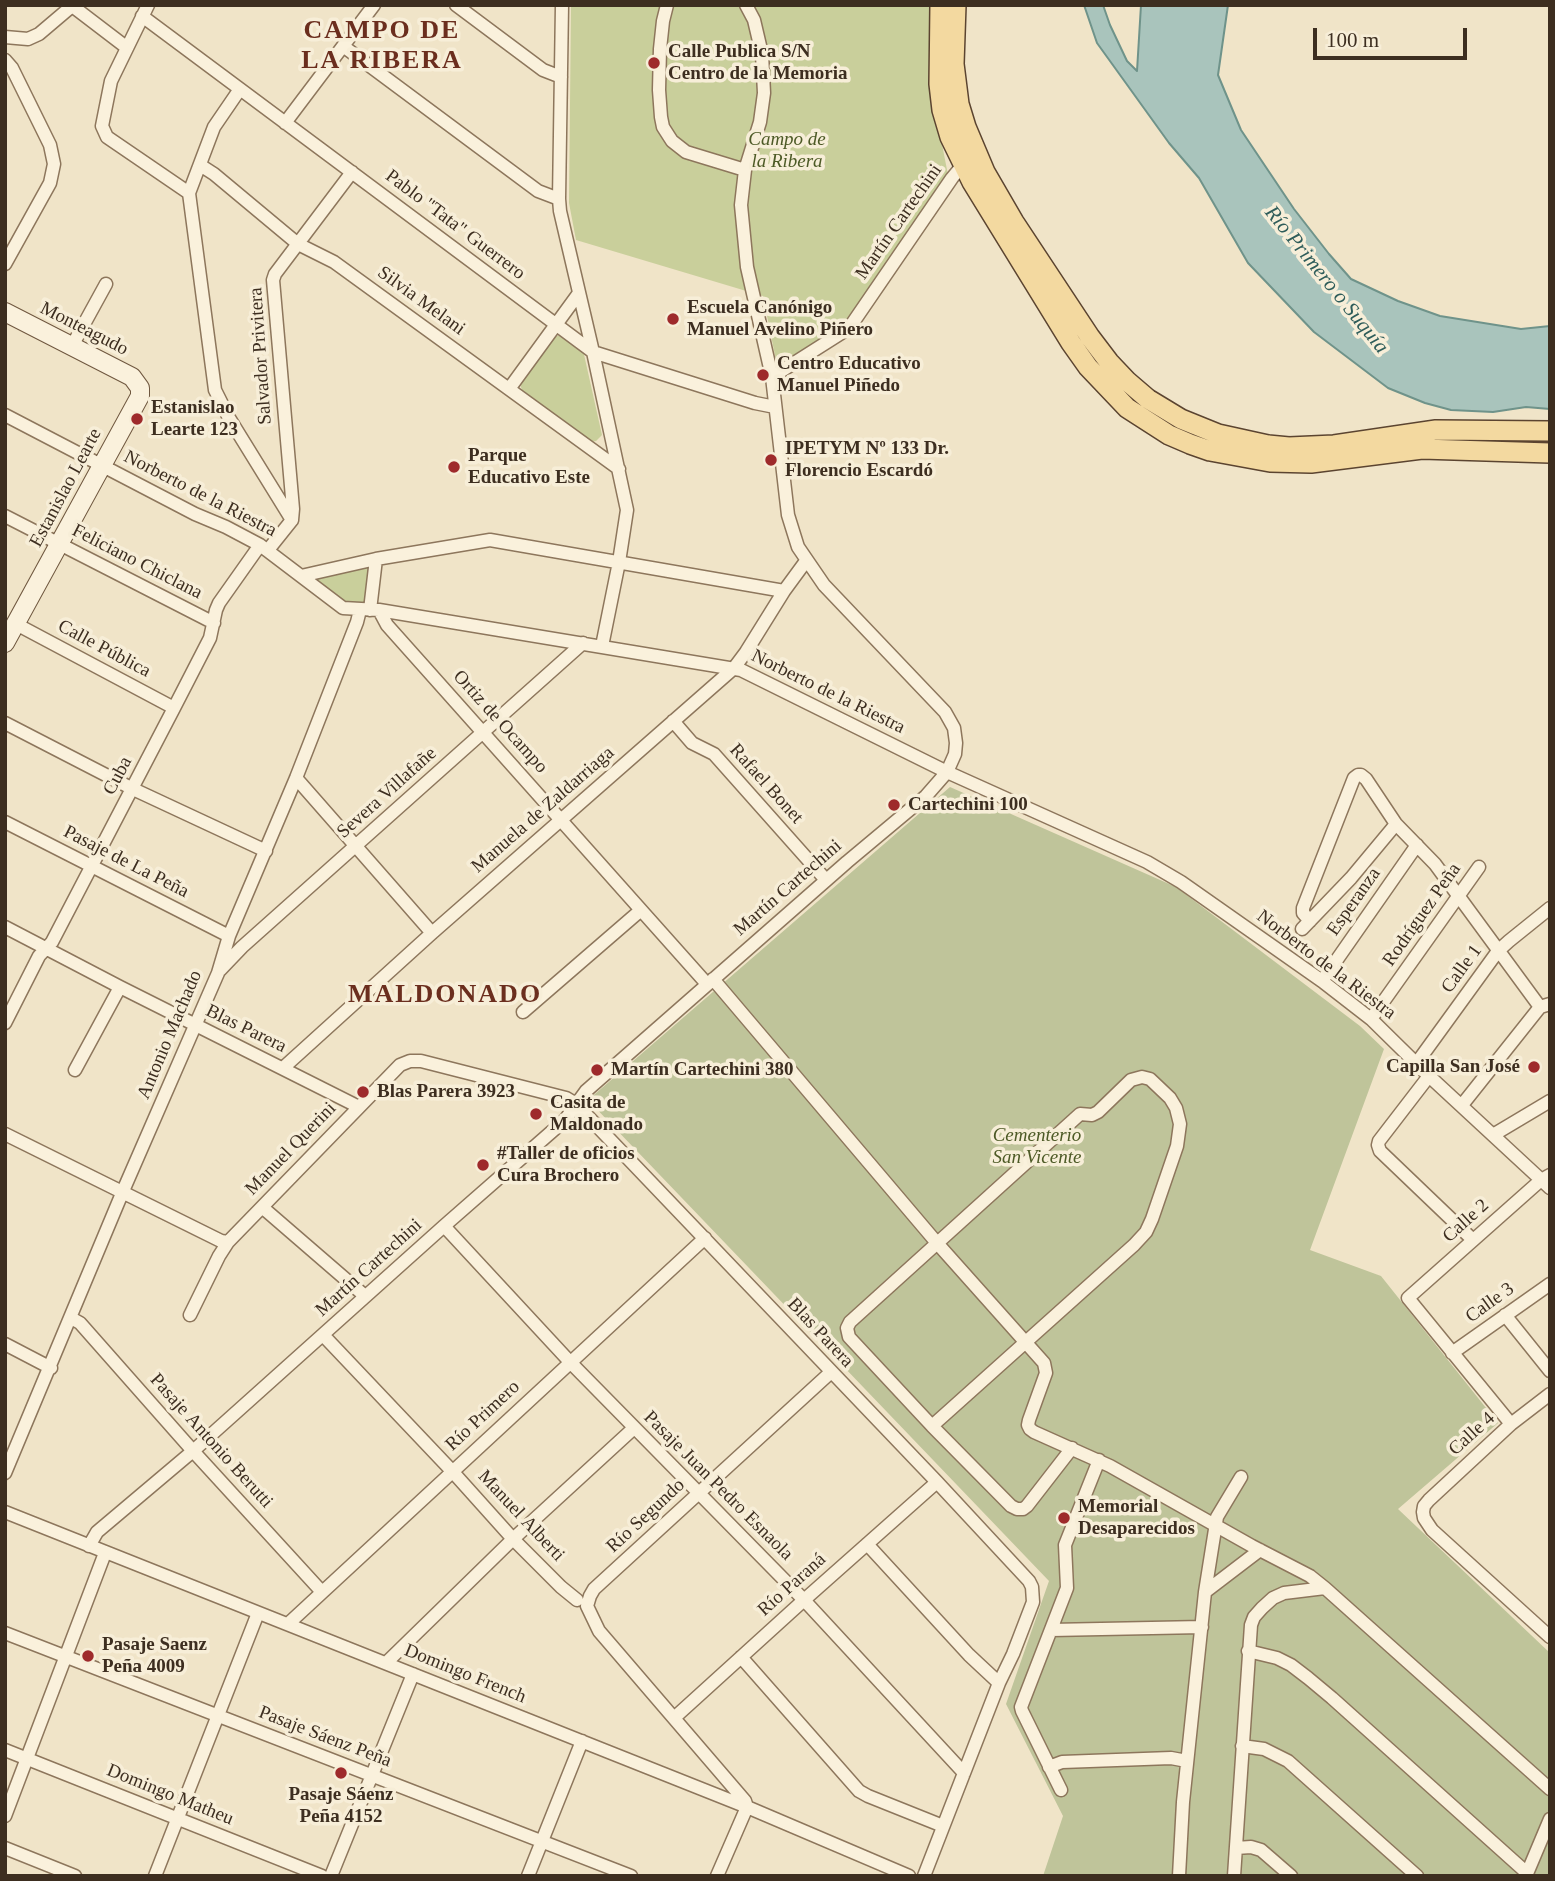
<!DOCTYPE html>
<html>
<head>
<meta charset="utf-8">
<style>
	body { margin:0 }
	#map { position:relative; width:1555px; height:1881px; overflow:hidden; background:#f0e4c8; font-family:"Times New Roman",serif }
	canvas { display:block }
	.frame { position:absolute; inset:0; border:7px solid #3d2e20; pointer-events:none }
	.scale { position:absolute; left:1313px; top:28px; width:154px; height:32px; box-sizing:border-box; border:4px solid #3d2e20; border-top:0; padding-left:9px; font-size:21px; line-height:24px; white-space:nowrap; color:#3d2e20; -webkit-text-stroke:5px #f7eed8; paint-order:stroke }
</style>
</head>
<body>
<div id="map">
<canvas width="1555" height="1881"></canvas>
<div class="frame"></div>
<div class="scale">100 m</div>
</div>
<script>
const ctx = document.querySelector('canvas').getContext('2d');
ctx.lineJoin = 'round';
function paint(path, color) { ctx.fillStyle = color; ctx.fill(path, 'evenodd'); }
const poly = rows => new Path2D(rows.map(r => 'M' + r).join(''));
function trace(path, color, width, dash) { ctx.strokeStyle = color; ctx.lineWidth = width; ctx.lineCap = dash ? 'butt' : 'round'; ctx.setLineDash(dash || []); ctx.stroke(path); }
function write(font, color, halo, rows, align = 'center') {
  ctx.font = font + ' "Times New Roman",serif'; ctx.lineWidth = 7; ctx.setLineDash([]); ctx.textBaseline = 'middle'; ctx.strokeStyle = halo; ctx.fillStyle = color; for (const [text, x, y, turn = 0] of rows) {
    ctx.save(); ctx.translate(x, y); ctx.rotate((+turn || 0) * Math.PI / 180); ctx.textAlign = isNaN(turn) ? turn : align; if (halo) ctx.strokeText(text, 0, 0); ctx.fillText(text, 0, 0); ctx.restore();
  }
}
paint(poly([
	[571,5,930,5,930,82,948,175,863,297,843,324,778,370,763,296,576,240,569,203],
	[561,335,583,350,602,435,596,441,590,442,522,390,520,384,554,337],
	[373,562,365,605,345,603,307,576]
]), '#c9cf9b');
paint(poly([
	[950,787,1176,887,1360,1026,1384,1049,1310,1250,1381,1276,1498,1423,1398,1509,1550,1653,1550,1876,1043,1876,1063,1816,1006,1704,1049,1581,588,1100]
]), '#bfc49a');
const water = poly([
	[1084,5,1103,5,1110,25,1127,61,1137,71,1141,5,1228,5,1218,75,1241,130,1294,209,1329,254,1351,279,1398,301,1440,316,1521,329,1550,326,1550,409,1526,407,1493,412,1451,410,1425,403,1388,388,1314,332,1248,263,1199,178,1169,143,1097,43,1084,5]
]);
paint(water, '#a9c4bc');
trace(water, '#6f938a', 2);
const street = poly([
	[71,5,126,47],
	[148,5,111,81,102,126,107,137,189,193],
	[456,5,543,70,561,77],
	[562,5,559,199,560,211,593,352,627,510,619,562,602,646],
	[667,5,663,21,660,49,659,90,661,117,663,127,672,141,686,152,745,170],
	[142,16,593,352,755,403,775,407],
	[5,37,28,39,39,34,72,6],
	[343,46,538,191,559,199],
	[5,60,12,68,50,145,54,164,50,183,5,264],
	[240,89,214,127,189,193,215,390,229,418,292,520],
	[285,123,374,5],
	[200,165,214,174,298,244,334,262,619,469],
	[72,346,106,284],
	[772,377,843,332,852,324,952,178,967,160],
	[509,389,579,293],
	[5,415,195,514,226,527,260,545,343,608,379,610,741,670,947,772,1147,862,1181,882,1322,981,1371,1019,1429,1076,1550,1188],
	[5,516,214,623],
	[292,520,293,509,273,280,275,274,352,172],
	[268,550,292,520],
	[301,576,376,559,490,540,784,591],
	[370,610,376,559],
	[379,610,387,625,707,984],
	[16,624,174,708],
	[673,721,692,743,714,754,826,880],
	[5,723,133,789,266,851],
	[296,778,432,933],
	[5,822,229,936],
	[1310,921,1303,913,1303,908,1354,778,1358,775,1361,775,1366,779,1396,824,1435,864,1540,1007],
	[5,927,120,987,359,1107],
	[1302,929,1351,878,1396,824],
	[220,970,242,947,583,643],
	[713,979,937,1243,1044,1363,1046,1373,1029,1420,1028,1425,1030,1429,1034,1432,1110,1466,1252,1546,1310,1576,1325,1588],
	[1322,981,1417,845],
	[523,1012,641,910],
	[1371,1019,1479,867],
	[5,1023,39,956,52,942,174,708,210,638,216,610,219,603,260,545],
	[1416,1064,1498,951,1509,941,1550,908],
	[283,1068,432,933,734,668,746,652,784,591,806,561],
	[75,1070,120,987],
	[1429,1076,1379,1141,1378,1145,1380,1151,1473,1240],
	[1462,1105,1540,1007,1550,1004],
	[5,1134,221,1241,228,1242],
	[1493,1135,1550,1101],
	[262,1207,365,1296],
	[444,1226,570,1362,804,1600,964,1773],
	[190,1315,219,1256,228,1242,400,1065,410,1061,421,1061,566,1098,576,1104,937,1482,1029,1581,1032,1587,1033,1602,1013,1654,999,1683,924,1876],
	[1505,1315,1550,1371],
	[71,1318,80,1323,193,1451,322,1592],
	[323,1335,452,1471,513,1539,561,1587,577,1600],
	[5,1344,51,1368],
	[1452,1353,1550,1284],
	[1550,1394,1511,1424,1429,1500,1424,1506,1423,1512,1424,1518,1432,1530,1550,1637],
	[1511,1424,1408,1298,1541,1180,1550,1175],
	[932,1426,1134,1245,1146,1232,1152,1219,1177,1146,1180,1124,1176,1108,1170,1098,1150,1079,1142,1077,1131,1080,1098,1112,1092,1115,1080,1114,850,1322,847,1328,849,1337,932,1426,1011,1506,1017,1509,1023,1509,1027,1506,1072,1448],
	[5,1473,123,1191,218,973,229,936,296,778,357,622,360,610],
	[5,1512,747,1807,909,1876],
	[867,1544,969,1655,999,1683],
	[89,1546,97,1532,193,1451,444,1226,565,1120,586,1091,847,862,926,796,947,772,955,754,956,743,954,728,945,712,824,585,798,547,788,515,772,377,747,267,741,205,745,170,760,122,764,93,762,54,754,20,746,5],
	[1205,1592,1217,1517,1241,1477],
	[288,1624,705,1238],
	[1051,1630,1202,1627],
	[5,1633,631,1876],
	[1248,1651,1277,1658,1291,1665,1308,1678,1332,1698,1527,1873],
	[741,1657,859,1791,868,1796,943,1826],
	[386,1663,513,1539,634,1428],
	[674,1718,804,1600,937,1482],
	[1242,1746,1264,1749,1288,1761,1417,1876],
	[5,1750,322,1876],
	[1049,1767,1062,1762,1171,1758,1187,1761],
	[1061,1790,1022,1711,1021,1707,1067,1588,1065,1545,1099,1460],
	[5,1816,105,1553],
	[5,1848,75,1876],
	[1236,1848,1251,1847,1261,1850,1291,1876],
	[155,1876,258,1613],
	[331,1876,413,1674],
	[528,1876,582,1741],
	[717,1876,747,1807,745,1801,599,1631,587,1606,590,1596,594,1589,830,1373],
	[1179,1876,1183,1802,1205,1592,1260,1550],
	[1234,1876,1251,1625,1254,1617,1262,1608,1273,1598,1284,1593,1325,1588,1550,1789],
	[1526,1876,1550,1819]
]);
const secondary = poly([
	[5,312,132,377,140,388,140,396,5,643]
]);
const primary = poly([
	[940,5,939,84,942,110,950,137,972,182,1071,343,1088,367,1127,408,1169,435,1190,444,1210,451,1270,462,1311,463,1422,449,1550,453],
	[956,5,954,64,959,104,966,127,985,172,1014,222,1090,337,1109,362,1127,381,1148,399,1181,419,1218,434,1268,445,1289,447,1334,445,1436,430,1550,431]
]);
trace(street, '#8d765c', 15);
trace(secondary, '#6f573f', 20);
trace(primary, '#5b4430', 22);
trace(street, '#faf1dc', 12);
trace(secondary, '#faf1dc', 18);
trace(primary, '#f3d9a0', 19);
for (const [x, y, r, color] of [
	[654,63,7,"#9e2a2b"],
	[673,319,7,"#9e2a2b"],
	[763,375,7,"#9e2a2b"],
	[137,419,7,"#9e2a2b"],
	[771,460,7,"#9e2a2b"],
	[454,467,7,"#9e2a2b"],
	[894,805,7,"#9e2a2b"],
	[1534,1067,7,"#9e2a2b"],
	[597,1070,7,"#9e2a2b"],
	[363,1092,7,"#9e2a2b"],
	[536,1114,7,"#9e2a2b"],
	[483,1165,7,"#9e2a2b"],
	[1064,1518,7,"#9e2a2b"],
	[88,1656,7,"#9e2a2b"],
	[341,1773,7,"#9e2a2b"]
]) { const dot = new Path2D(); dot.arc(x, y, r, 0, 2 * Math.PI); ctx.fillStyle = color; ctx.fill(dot); trace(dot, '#f7eed8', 2.5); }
write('bold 19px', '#3d2e20', '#f7eed8', [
	["Calle Publica S/N",668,52],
	["Centro de la Memoria",668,74],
	["Escuela Canónigo",687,308],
	["Manuel Avelino Piñero",687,330],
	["Centro Educativo",777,364],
	["Manuel Piñedo",777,386],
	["Estanislao",151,408],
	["Learte 123",151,430],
	["IPETYM Nº 133 Dr.",785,449],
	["Florencio Escardó",785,471],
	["Parque",468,456],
	["Educativo Este",468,478],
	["Cartechini 100",908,805],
	["Capilla San José",1520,1067,"right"],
	["Martín Cartechini 380",611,1070],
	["Blas Parera 3923",377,1092],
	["Casita de",550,1103],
	["Maldonado",550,1125],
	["#Taller de oficios",497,1154],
	["Cura Brochero",497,1176],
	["Memorial",1078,1507],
	["Desaparecidos",1078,1529],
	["Pasaje Saenz",102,1645],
	["Peña 4009",102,1667],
	["Pasaje Sáenz",341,1795,"center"],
	["Peña 4152",341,1817,"center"]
], 'left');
write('italic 19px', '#4d5a26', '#f7eed8', [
	["Campo de",787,140],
	["la Ribera",787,162],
	["Cementerio",1037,1136],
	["San Vicente",1037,1158]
]);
write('19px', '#3d2e20', '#f7eed8', [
	["Martín Cartechini",899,222,-55],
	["Pablo \"Tata\" Guerrero",455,225,37],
	["Silvia Melani",421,301,36],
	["Monteagudo",84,329,27],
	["Salvador Privitera",261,356,-94],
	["Estanislao Learte",66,488,-62],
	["Norberto de la Riestra",200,494,27],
	["Feliciano Chiclana",137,562,27],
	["Calle Pública",104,649,28],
	["Norberto de la Riestra",828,692,26],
	["Ortiz de Ocampo",500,722,48],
	["Cuba",118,776,-62],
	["Rafael Bonet",766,784,48],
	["Severa Villafañe",387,793,-42],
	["Manuela de Zaldarriaga",543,810,-41],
	["Pasaje de La Peña",126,862,27],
	["Martín Cartechini",788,888,-41],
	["Esperanza",1354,902,-55],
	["Rodríguez Peña",1422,915,-55],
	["Norberto de la Riestra",1326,965,37],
	["Calle 1",1462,969,-54],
	["Blas Parera",246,1029,26],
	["Antonio Machado",170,1035,-67],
	["Manuel Querini",291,1149,-46],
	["Calle 2",1466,1221,-42],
	["Martín Cartechini",369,1268,-42],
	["Calle 3",1490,1303,-36],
	["Blas Parera",820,1333,47],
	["Río Primero",483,1416,-43],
	["Calle 4",1472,1434,-42],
	["Pasaje Antonio Berutti",211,1441,48],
	["Pasaje Juan Pedro Esnaola",718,1486,45],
	["Manuel Alberti",521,1516,47],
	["Río Segundo",646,1516,-43],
	["Río Paraná",792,1585,-42],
	["Domingo French",465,1674,22],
	["Pasaje Sáenz Peña",325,1737,21],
	["Domingo Matheu",170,1795,22]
]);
write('italic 21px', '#2f5d5a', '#f7eed8', [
	["Río Primero o Suquía",1326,280,51]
]);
ctx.letterSpacing = '2px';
write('bold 26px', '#6b2e1e', '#f7eed8', [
	["CAMPO DE",382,31],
	["LA RIBERA",382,61],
	["MALDONADO",445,995]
]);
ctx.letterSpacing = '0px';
</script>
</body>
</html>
